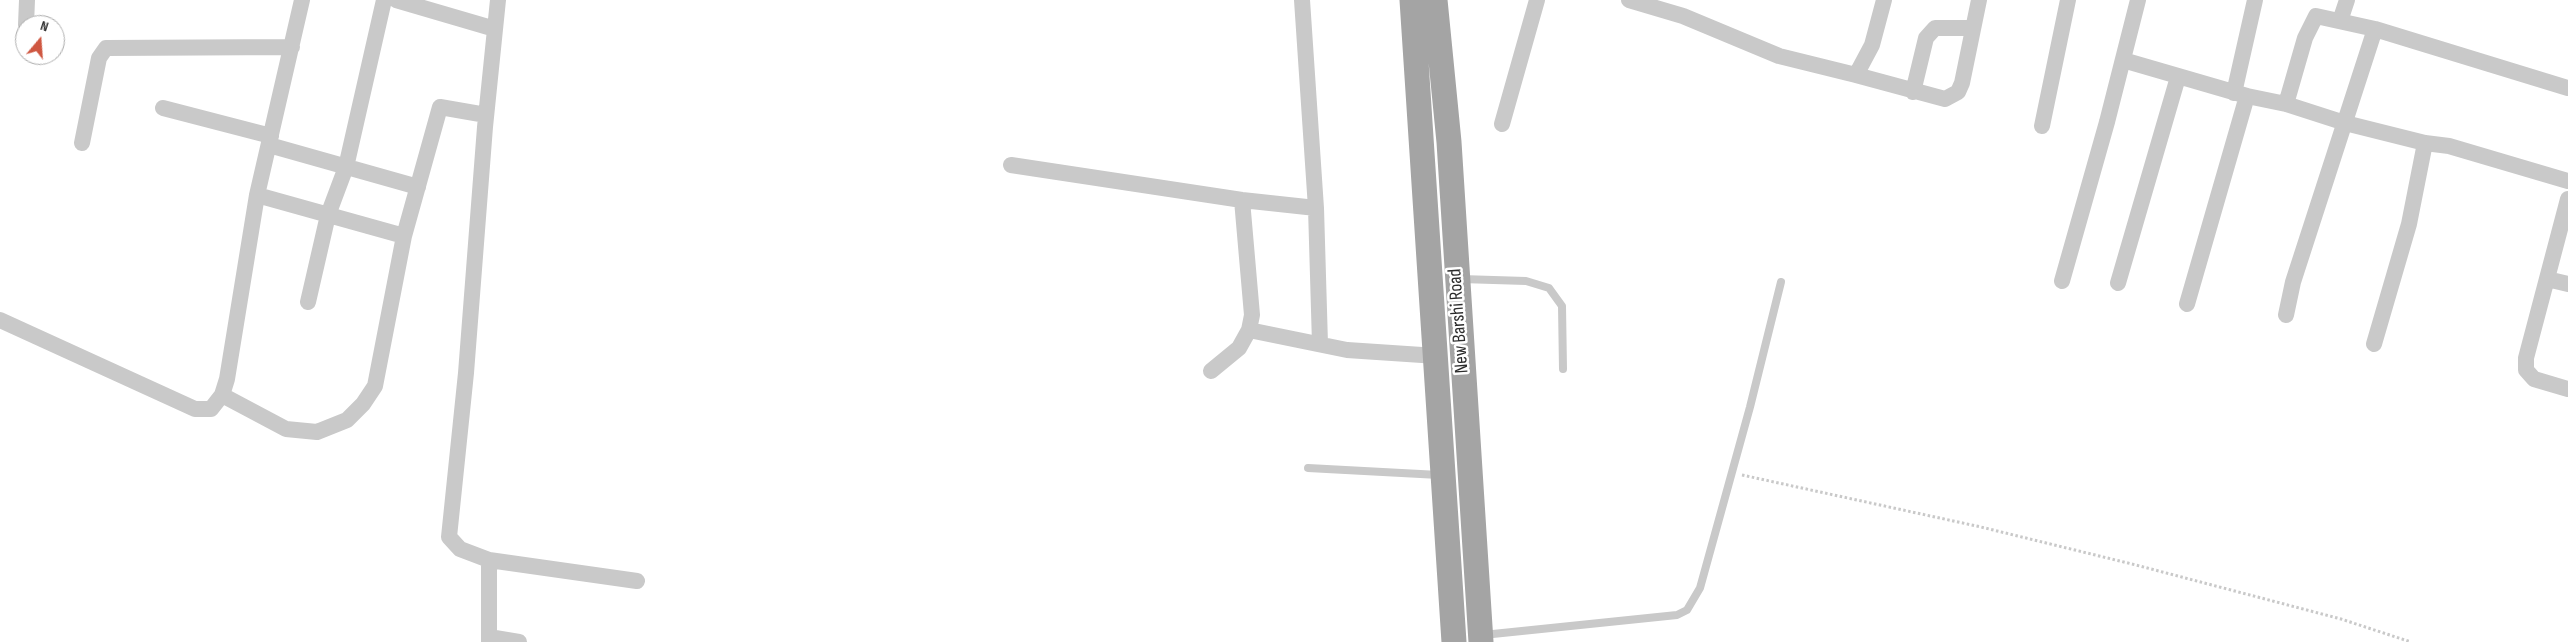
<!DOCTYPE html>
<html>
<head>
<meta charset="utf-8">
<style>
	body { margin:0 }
	#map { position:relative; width:2568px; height:642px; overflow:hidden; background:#fff; font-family:"Sofia Sans Condensed",sans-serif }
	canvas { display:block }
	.north { position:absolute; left:15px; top:15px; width:50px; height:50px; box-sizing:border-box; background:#fff; border:1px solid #ababab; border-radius:50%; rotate:18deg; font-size:14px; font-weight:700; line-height:20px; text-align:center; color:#2c2c2c }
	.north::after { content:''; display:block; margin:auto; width:18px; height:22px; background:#cf5741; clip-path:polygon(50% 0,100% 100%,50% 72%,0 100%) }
</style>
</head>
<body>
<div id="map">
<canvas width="2568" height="642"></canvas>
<div class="north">N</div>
</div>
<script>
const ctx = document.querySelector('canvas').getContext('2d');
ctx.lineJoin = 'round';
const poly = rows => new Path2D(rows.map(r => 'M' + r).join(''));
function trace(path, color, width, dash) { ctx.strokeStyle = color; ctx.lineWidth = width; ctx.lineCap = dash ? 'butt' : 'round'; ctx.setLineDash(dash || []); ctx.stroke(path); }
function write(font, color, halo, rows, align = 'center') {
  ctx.font = font + ' "Sofia Sans Condensed",sans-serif'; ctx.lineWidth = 5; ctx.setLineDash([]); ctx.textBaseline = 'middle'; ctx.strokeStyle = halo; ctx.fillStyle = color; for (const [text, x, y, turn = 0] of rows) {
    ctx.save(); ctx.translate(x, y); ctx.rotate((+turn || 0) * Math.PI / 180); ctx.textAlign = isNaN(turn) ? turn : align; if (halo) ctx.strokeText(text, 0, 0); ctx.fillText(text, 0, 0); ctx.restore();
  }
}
trace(poly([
	[1742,475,1981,527,2136,565,2341,619,2411,642]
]), '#c9c9c9', 3, [2.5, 2.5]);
trace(poly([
	[1461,279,1526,281,1549,288,1562,306,1563,369],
	[1308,468,1439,475],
	[1483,635,1677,615,1687,610,1700,588,1750,407,1781,282]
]), '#c9c9c9', 8);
trace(poly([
	[396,0,495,29],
	[1302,0,1316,208,1320,344],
	[1629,0,1683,16,1779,56,1856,75],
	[1884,0,1872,45,1856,75,1945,99,1958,92,1962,83,1979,0],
	[2340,21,2347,0],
	[26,25,27,0],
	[25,45,25,36],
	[2123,60,2247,96,2187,304],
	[1913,92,1926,38,1935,28,1973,28],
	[2234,93,2255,0],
	[2247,96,2286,104,2345,123,2425,143,2449,146,2568,181],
	[2286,104,2305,38,2316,16,2375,29,2568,88],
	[163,108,271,136],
	[1502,124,1537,0],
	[2042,126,2068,0],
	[82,143,99,58,106,48,292,47],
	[269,145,418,187],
	[1011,165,1242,200,1316,208],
	[257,195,404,236],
	[2568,199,2526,358,2526,370,2534,379,2568,389],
	[2547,279,2568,284],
	[2062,281,2107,122,2138,0],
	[2118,283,2178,77],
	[308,302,328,215,346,167,384,0],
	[2286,315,2293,282,2375,29],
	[0,320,195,409,211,409,222,395,227,379,257,195,302,0],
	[1249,330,1347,350,1437,356],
	[2374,344,2409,224,2425,143],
	[1211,371,1239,348,1249,330,1252,315,1242,200],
	[222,395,286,429,317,432,347,420,363,404,375,386,404,236,440,107,486,115],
	[489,560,637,581],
	[489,637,519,642],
	[489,642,489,560,460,549,449,537,466,373,485,127,498,0]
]), '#c9c9c9', 16);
trace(poly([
	[1412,0,1454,642],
	[1435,0,1449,142,1481,642]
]), '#a4a4a4', 25);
write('19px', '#2c2c2c', '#fff', [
	["New Barshi Road",1459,321,-94]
]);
</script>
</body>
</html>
